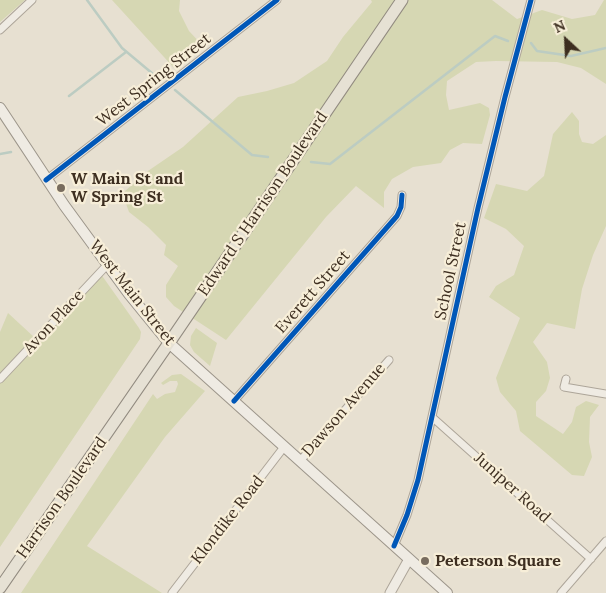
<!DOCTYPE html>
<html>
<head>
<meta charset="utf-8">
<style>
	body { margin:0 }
	#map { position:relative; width:606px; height:593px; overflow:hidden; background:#e7e0d1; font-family:Lora,serif }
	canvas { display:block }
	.north { position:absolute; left:541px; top:15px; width:50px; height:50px; -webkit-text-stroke:4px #f7eed8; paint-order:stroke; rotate:335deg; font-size:14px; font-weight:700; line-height:20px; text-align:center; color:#3d2e20 }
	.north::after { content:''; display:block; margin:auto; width:18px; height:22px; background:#3d2e20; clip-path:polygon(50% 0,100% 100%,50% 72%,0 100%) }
</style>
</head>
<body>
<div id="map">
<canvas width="606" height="593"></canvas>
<div class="north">N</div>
</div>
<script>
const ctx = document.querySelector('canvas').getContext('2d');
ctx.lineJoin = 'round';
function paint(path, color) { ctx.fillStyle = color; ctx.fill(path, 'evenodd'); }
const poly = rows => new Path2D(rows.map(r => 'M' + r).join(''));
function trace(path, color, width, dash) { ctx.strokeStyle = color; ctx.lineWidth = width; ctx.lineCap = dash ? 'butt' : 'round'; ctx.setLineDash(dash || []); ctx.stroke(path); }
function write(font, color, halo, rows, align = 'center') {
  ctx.font = font + ' Lora,serif'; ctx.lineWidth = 4.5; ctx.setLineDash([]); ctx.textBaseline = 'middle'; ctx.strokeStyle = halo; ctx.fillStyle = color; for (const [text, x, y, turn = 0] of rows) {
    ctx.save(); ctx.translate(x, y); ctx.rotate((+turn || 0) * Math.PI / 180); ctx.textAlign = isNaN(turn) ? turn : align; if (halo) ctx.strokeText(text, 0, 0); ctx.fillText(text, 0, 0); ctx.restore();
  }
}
paint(poly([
	[0,0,25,0,0,22],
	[112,0,180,0,179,11,189,31,204,47,174,68],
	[371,0,492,0,517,19,542,10,572,19,595,15,604,0,606,0,606,84,581,68,557,62,496,61,476,62,447,81,446,95,449,110,480,103,489,108,490,115,482,144,463,143,450,150,441,163,413,167,392,179,384,192,384,208,356,186,326,217,226,340,174,306,166,297,166,285,178,266,164,255,166,245,148,227,129,212,125,201,124,192,145,173,183,147,238,97,267,91,294,83,327,61,343,37,372,2],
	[572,112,579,121,579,134,582,142,593,144,606,135,606,226,593,255,582,289,575,329,547,323,533,342,547,362,550,378,546,391,536,402,536,416,563,434,572,422,576,407,586,401,599,405,590,417,589,442,592,457,584,476,572,475,520,431,516,411,500,392,496,378,520,318,489,297,496,286,514,275,524,246,506,229,484,218,496,184,527,191,544,176,553,134],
	[98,270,139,328,141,332,140,339,0,547,0,332,8,313,34,337],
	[196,328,217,343,210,366,194,352,190,345,191,336],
	[181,374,205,391,165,437,87,546,162,593,21,593,153,394,157,399,165,394,175,392,178,384,177,381,170,381,163,385,161,383,172,375]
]), '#d6d7b3');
trace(poly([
	[87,0,122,48,159,79],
	[531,43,537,51,571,56,606,48],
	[175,90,252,155,268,157],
	[69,96,126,52],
	[0,154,11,152],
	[311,162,330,164,495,36,508,41]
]), '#bcccc2', 2.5);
const minor = poly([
	[0,30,32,0],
	[46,180,277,0],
	[0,379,108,264],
	[566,379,564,387,606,394],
	[234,401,397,216,401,207,402,195],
	[432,417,591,559],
	[300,461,389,360],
	[394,546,407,515,418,480,478,208,505,97,531,0],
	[172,593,284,447],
	[561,593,606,541]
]);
const tertiary = poly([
	[390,593,409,559]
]);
const secondary = poly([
	[0,108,64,205,129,294,169,343,447,593]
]);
const primary = poly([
	[0,588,169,343,402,0]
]);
trace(minor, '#ada599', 9);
trace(tertiary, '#ada599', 11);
trace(secondary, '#9c958a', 12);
trace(primary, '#928b80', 13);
trace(minor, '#efebe3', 7);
trace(tertiary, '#efebe3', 9);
trace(secondary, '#efebe3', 10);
trace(primary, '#e6e1d4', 11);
trace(poly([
	[46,180,277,0],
	[234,401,397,216,401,207,402,195],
	[394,546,407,515,418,480,478,208,505,97,531,0]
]), '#0057b8', 5);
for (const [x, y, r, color] of [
	[61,188,5,"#786c5e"],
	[425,561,5,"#786c5e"]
]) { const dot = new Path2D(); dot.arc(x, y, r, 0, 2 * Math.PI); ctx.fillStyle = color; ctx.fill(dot); trace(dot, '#f7eed8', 2); }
write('16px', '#3d2e20', '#f7eed8', [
	["West Spring Street",154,80,-38],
	["Edward S Harrison Boulevard",263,204,-56],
	["School Street",451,271,-78],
	["Everett Street",313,292,-49],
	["West Main Street",132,293,52],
	["Avon Place",54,322,-47],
	["Dawson Avenue",344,410,-49],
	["Juniper Road",512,488,42],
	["Harrison Boulevard",62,498,-55],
	["Klondike Road",228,520,-52]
]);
write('bold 16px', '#3d2e20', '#f7eed8', [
	["W Main St and",71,179],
	["W Spring St",71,197],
	["Peterson Square",435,561]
], 'left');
</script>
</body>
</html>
